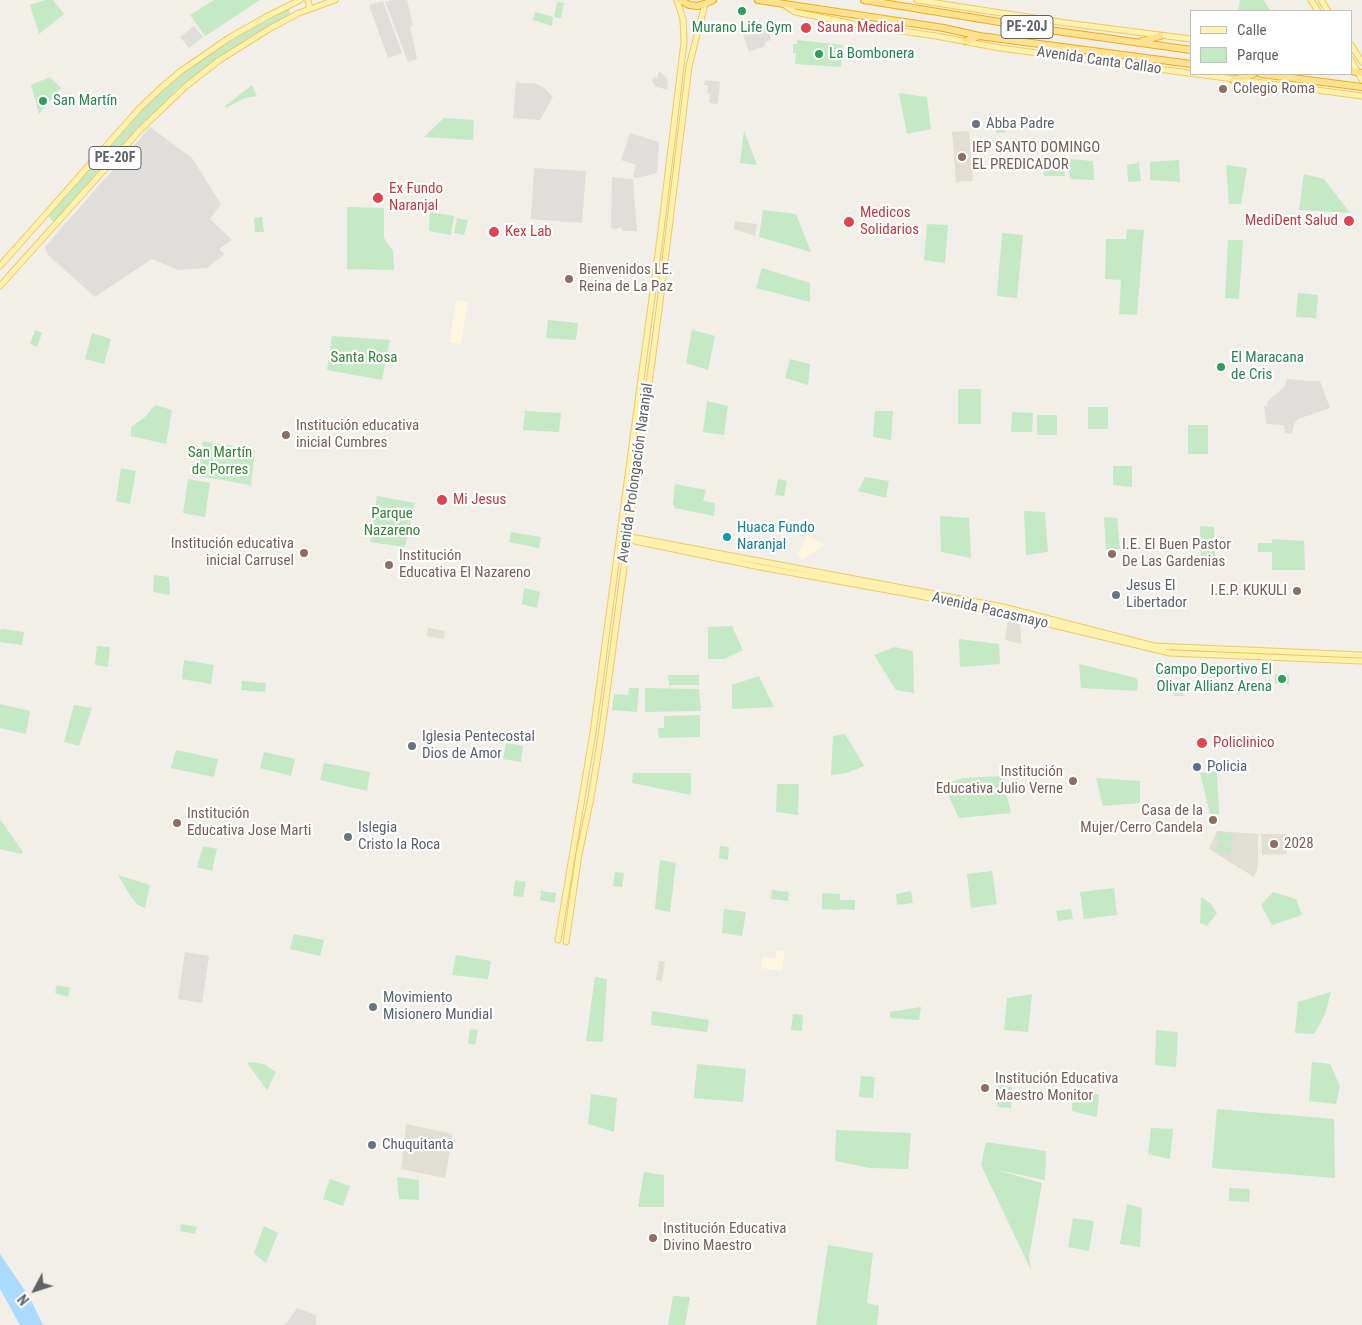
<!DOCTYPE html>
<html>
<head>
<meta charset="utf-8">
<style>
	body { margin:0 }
	#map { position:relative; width:1362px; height:1325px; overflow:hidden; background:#f1efe8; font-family:"Roboto Condensed",sans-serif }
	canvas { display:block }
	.legend { position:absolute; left:1190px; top:10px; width:162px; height:65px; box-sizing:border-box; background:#fff; border:1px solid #bfc1c3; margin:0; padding:6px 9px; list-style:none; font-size:15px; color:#5f6368 }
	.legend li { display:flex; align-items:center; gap:10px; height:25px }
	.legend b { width:25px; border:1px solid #bfc1c3 }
	.north { position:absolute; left:10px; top:1265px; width:50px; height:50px; -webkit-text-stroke:4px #fff; paint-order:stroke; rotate:230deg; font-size:14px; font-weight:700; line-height:20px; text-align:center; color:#5f6368 }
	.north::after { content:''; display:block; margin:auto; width:18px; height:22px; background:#5f6368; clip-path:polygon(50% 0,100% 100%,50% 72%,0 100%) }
</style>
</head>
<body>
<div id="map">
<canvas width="1362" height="1325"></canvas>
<ul class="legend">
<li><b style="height:6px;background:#fff2af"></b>Calle</li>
<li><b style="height:14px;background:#c5e8c5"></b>Parque</li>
</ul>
<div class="north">N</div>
</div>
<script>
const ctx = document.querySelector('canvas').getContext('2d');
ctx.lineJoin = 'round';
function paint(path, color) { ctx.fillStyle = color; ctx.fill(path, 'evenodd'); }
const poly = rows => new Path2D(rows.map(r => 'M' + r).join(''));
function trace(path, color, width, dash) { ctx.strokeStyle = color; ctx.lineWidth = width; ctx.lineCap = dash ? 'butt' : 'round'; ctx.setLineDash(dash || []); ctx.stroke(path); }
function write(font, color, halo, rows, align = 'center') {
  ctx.font = font + ' "Roboto Condensed",sans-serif'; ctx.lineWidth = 4.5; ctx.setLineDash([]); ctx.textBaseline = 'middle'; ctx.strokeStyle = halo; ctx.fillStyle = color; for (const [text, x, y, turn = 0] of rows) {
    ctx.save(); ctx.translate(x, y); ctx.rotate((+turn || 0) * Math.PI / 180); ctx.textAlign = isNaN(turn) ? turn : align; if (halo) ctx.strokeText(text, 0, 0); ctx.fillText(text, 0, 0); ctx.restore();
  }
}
paint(poly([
	[456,300,468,302,461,344,450,342],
	[807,536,826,544,802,560,798,553],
	[777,950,785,951,782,971,761,968,763,957,775,959]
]), '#fef7e0');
paint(poly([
	[392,0,407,0,413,25,410,27,417,59,408,62,385,2],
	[383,1,402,53,388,58,369,5],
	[194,26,203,37,189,48,180,37],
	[765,26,767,27,771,40,765,42,765,46,749,52,743,34],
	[659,71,667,78,668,90,654,86,655,84,652,83,653,77,657,78],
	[705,80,720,82,718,104,709,103,710,94,707,93,708,86,704,85],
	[516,82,533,84,533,82,544,88,553,97,540,120,513,118],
	[150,127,192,158,221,204,210,219,232,240,219,249,225,254,207,268,178,270,152,259,95,297,48,255,45,247],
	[630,133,659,142,657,173,637,178,633,177,636,165,621,160],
	[534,168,586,171,582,223,531,219],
	[612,177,633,179,637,231,623,231,621,227,616,229,611,228],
	[1287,379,1308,381,1320,381,1330,408,1298,419,1294,424,1292,434,1285,433,1284,425,1266,424,1264,406,1267,406,1268,401,1285,386],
	[185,952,209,956,202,1003,178,999],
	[297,1308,316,1315,316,1325,285,1325]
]), '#e0deda');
paint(poly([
	[969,131,973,181,956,182,952,132],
	[735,221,757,224,755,236,734,229],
	[1008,619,1020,621,1021,644,1005,640],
	[428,628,445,631,444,639,427,636],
	[1183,686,1184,696,1173,696,1173,687],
	[1217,831,1258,834,1258,862,1257,871,1254,877,1209,849],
	[1261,834,1287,834,1287,854,1262,855],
	[659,961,665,961,662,981,656,980],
	[406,1124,453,1134,445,1178,401,1169]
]), '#e1ded6');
paint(poly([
	[370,193,386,193,386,203,370,202]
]), '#fce8e6');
paint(poly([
	[45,0,53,0,64,14,39,34,30,5],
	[214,0,260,0,205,36,190,15],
	[1240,0,1263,0,1271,11,1238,11],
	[557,2,564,3,561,18,554,17],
	[289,9,290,14,231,50,178,88,102,167,54,222,48,216,149,103,192,66,244,33],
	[535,12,553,17,552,26,533,20],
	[797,40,843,45,841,67,795,64,796,53,793,53,793,44,797,44],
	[50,77,61,88,39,114,31,85],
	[252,85,257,96,245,98,226,108,225,106],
	[899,93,927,97,931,129,907,134],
	[1004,116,1006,132,996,133,994,117],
	[444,118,474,120,473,140,424,137],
	[744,131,757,165,740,163],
	[1041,157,1063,159,1065,176,1044,176],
	[1068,159,1093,161,1094,180,1070,179],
	[1179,160,1180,182,1150,180,1150,162],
	[1139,163,1141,181,1128,182,1127,165],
	[1226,165,1247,168,1241,204,1229,204],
	[1304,174,1324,179,1350,213,1299,210],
	[347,207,384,208,384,238,393,251,394,270,347,269],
	[763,210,796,214,811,252,759,237],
	[430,212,454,216,451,235,429,231],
	[262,217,264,232,255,232,254,218],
	[457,218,468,220,464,235,454,233],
	[927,224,948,225,945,263,924,260],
	[1127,229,1144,230,1137,315,1119,314,1121,280,1105,279,1106,239,1126,239],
	[1002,233,1023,235,1017,298,997,296],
	[1228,240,1243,240,1239,299,1225,298],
	[762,268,810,283,810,302,756,288],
	[1298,293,1318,295,1316,318,1296,317],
	[548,320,578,323,576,340,546,338],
	[35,330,42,333,37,347,30,344],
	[692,330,715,336,708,370,686,363],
	[92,333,111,339,104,364,85,359],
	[332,336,390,340,382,380,327,370],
	[790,359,810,364,808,385,785,378],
	[958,389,981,389,981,424,958,424],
	[707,401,728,406,724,435,703,432],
	[155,405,172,410,166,444,131,436,131,427,145,417],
	[1088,407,1108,407,1108,429,1088,429],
	[525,411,561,413,559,432,523,430],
	[875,411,893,411,891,440,873,437],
	[1012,412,1033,413,1032,432,1011,432],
	[1037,415,1057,415,1057,435,1037,435],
	[1188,425,1208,425,1208,454,1188,454],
	[203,441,255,450,251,485,198,476],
	[1113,466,1132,466,1132,487,1113,485],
	[121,468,136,471,130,504,116,501],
	[865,477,889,481,886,498,858,491],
	[188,479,210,483,205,517,183,513],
	[778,479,787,481,784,496,775,495],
	[675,484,706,490,703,501,715,503,714,516,675,508,673,504],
	[377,496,415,503,405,547,370,542],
	[1024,511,1045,512,1048,552,1026,555],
	[940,516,969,518,971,558,941,552],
	[1104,517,1117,518,1120,549,1106,549],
	[1200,526,1214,527,1215,567,1201,567],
	[511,532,541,537,539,548,509,542],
	[1272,539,1304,541,1305,570,1272,570,1272,552,1258,552,1258,543,1272,543],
	[154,575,169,577,170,595,153,592],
	[524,588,540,592,537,608,522,604],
	[732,626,743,650,724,659,708,659,708,627],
	[4,629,24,632,22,645,0,642,0,630],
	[959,639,999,644,1000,664,960,667],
	[97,646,110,647,108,667,95,665],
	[895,647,913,651,914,693,896,690,874,655],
	[184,660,214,665,211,684,182,679],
	[1079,664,1136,678,1138,681,1137,691,1081,688],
	[1275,674,1289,675,1289,684,1275,684],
	[668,675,699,675,699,685,669,685],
	[759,676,774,707,732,709,732,685],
	[242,681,266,683,265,692,241,690],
	[629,688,639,688,637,712,612,710,614,694,628,695],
	[645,688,699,689,701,711,645,712],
	[0,704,30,711,26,734,0,728],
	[74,705,92,708,79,746,64,742],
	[700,715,700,737,659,738,658,728,664,728,664,716],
	[845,734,864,766,847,773,831,775,833,736],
	[506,743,523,746,521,762,503,759],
	[176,750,218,759,214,777,171,768],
	[264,752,295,759,291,776,260,768],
	[324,763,370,772,367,791,320,780],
	[1217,771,1219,814,1210,814,1200,773],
	[633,773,691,773,691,795,632,783],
	[1002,776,1011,813,959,818,943,784,964,778],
	[1096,778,1140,781,1140,803,1103,806],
	[777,784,799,784,798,815,776,812],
	[0,819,23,852,22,854,0,849],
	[1219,831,1233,834,1231,843,1217,840],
	[1218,842,1231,844,1230,853,1216,851],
	[203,846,217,849,212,871,197,867],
	[720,846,729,847,728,860,719,858],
	[660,860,676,863,670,912,655,909],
	[992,871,997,904,971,908,967,874],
	[615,872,624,873,622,887,613,886],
	[118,875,150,885,145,908,138,905,131,897],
	[515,880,526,882,523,897,513,896],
	[1114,888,1117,915,1084,919,1080,892],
	[772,890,789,892,788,901,771,899],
	[541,891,556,893,555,903,540,900],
	[911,891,913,903,897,905,896,894],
	[1273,892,1296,899,1302,915,1272,925,1261,905],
	[822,893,840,894,840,900,855,900,855,910,840,909,840,902,840,910,822,909],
	[1201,897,1210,903,1217,913,1207,926,1200,923],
	[724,909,746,912,742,936,722,933],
	[1071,909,1073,919,1058,921,1056,911],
	[294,934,324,940,320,956,290,949],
	[456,955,491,961,488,979,452,975],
	[595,977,607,979,603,1042,586,1041],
	[57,985,70,988,68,997,55,993],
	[1331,992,1325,1014,1314,1034,1295,1033,1298,1002],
	[1032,994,1028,1032,1004,1030,1007,998],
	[921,1007,919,1020,890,1018,890,1012],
	[652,1011,709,1020,707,1032,651,1025],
	[793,1014,803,1015,802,1031,791,1030],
	[470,1029,478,1030,475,1045,468,1043],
	[1156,1030,1178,1032,1176,1067,1155,1065],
	[250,1062,264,1064,276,1072,267,1090,247,1063],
	[1312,1062,1330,1064,1340,1086,1336,1104,1309,1101],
	[697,1064,746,1069,743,1102,694,1098],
	[861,1076,875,1077,873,1098,859,1097],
	[998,1085,1012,1087,1011,1108,997,1107],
	[1073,1093,1099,1094,1097,1117,1072,1111],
	[591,1094,617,1098,614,1132,588,1124],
	[1217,1109,1334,1119,1335,1178,1212,1168],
	[1151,1128,1173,1129,1170,1159,1148,1154],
	[836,1130,911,1133,908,1169,870,1168,835,1161],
	[986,1142,1046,1151,1045,1180,993,1169,1042,1183,1029,1257,1031,1270,981,1165],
	[644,1172,664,1175,664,1207,638,1207],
	[397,1177,419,1180,419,1200,399,1199],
	[330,1179,350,1186,343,1206,323,1199],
	[1229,1188,1250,1189,1249,1202,1229,1201],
	[1127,1204,1142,1208,1140,1247,1120,1244],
	[1073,1218,1094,1221,1089,1251,1068,1247],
	[181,1224,197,1227,195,1234,180,1231],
	[264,1226,278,1233,266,1263,254,1253],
	[828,1245,873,1253,867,1303,879,1306,877,1325,816,1325],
	[673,1296,690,1297,685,1325,668,1325]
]), '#c5e8c5');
paint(poly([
	[0,1254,30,1298,43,1325,20,1325,0,1289]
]), '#aadaff');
const major = poly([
	[308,0,310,9],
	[917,0,1066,23,1191,39],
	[1311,0,1318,11],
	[1321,0,1328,11],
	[783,4,795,12,854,24,936,36,1000,48,1362,96],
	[1351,45,1362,62],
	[1351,60,1362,80],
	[0,266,139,109,161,88,181,71,229,38,266,17,300,0],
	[0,286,140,130,185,87,218,61,269,29,299,13,335,0],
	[626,536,1003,607,1154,646,1362,655],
	[625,539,760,567,915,595,1003,613,1170,653,1362,661],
	[558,940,593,733,660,239,684,42,683,19,677,0],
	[566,942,579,854,591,798,601,736,659,310,689,66,705,4]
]);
const highway = poly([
	[680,0,689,5,697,6,705,4,713,0],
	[758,0,944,28,979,36,1191,64],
	[864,0,1049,30,1191,50],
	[966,41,979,36],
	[1142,41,1160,36],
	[1351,71,1362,73],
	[1261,74,1362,87],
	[1233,80,1254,74]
]);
trace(major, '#f2c960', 7);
trace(highway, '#f9ab00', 8);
trace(major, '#fff2af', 5);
trace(highway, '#fde293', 6);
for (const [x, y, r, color] of [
	[742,11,5,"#2e9e5b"],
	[806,28,6,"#e0444e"],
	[819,54,5,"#2e9e5b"],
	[1223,89,5,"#8d6e63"],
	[43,101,5,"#2e9e5b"],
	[976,124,5,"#6b7280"],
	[962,157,5,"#8d6e63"],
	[378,198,6,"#e0444e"],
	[1349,221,6,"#e0444e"],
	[849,222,6,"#e0444e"],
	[494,232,6,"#e0444e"],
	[569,279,5,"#8d6e63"],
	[1221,367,5,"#2e9e5b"],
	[286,435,5,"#8d6e63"],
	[442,500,6,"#e0444e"],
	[727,537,5,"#0f9aa8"],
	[304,553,5,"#8d6e63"],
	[1112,554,5,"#8d6e63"],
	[389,565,5,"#8d6e63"],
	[1297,591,5,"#8d6e63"],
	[1116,595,5,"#6b7280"],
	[1282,679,5,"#2e9e5b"],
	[1202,743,6,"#e0444e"],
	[412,746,5,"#6b7280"],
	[1197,767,5,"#5c6f8a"],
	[1073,781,5,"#8d6e63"],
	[1213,820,5,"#8d6e63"],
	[177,823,5,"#8d6e63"],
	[348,837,5,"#6b7280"],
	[1274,844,5,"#8d6e63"],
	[373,1007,5,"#6b7280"],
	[985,1088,5,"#8d6e63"],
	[372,1145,5,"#6b7280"],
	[653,1238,5,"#8d6e63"]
]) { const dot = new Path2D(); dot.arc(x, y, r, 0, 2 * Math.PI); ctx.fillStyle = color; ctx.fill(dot); trace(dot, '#fff', 2); }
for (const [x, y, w] of [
	[1027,27,52],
	[115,158,52]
]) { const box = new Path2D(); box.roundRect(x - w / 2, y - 11.5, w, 23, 4); ctx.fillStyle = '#fff'; ctx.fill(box); trace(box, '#5f6368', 1); }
write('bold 14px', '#5f6368', null, [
	["PE-20J",1027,27],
	["PE-20F",115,158]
]);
write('15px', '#27864d', '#fff', [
	["Murano Life Gym",742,28,"center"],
	["La Bombonera",829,54],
	["San Martín",53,101],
	["El Maracana",1231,358],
	["de Cris",1231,375],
	["Campo Deportivo El",1272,670,"right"],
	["Olivar Allianz Arena",1272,687,"right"]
], 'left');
write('15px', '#be3a42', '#fff', [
	["Sauna Medical",817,28],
	["Ex Fundo",389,189],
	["Naranjal",389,206],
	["Medicos",860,213],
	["Solidarios",860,230],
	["MediDent Salud",1338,221,"right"],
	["Kex Lab",505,232],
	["Mi Jesus",453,500],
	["Policlinico",1213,743]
], 'left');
write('15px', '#5f6368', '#fff', [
	["Avenida Canta Callao",1099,61,8],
	["Avenida Prolongación Naranjal",636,473,-82],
	["Avenida Pacasmayo",990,611,13]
]);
write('15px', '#785e54', '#fff', [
	["Colegio Roma",1233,89],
	["IEP SANTO DOMINGO",972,148],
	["EL PREDICADOR",972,165],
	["Bienvenidos LE.",579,270],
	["Reina de La Paz",579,287],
	["Institución educativa",296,426],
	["inicial Cumbres",296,443],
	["Institución educativa",294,544,"right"],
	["inicial Carrusel",294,561,"right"],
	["I.E. El Buen Pastor",1122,545],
	["De Las Gardenias",1122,562],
	["Institución",399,556],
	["Educativa El Nazareno",399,573],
	["I.E.P. KUKULI",1287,591,"right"],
	["Institución",1063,772,"right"],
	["Educativa Julio Verne",1063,789,"right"],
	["Casa de la",1203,811,"right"],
	["Mujer/Cerro Candela",1203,828,"right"],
	["Institución",187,814],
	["Educativa Jose Marti",187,831],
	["2028",1284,844],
	["Institución Educativa",995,1079],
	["Maestro Monitor",995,1096],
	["Institución Educativa",663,1229],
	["Divino Maestro",663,1246]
], 'left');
write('15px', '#5b616d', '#fff', [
	["Abba Padre",986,124],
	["Jesus El",1126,586],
	["Libertador",1126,603],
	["Iglesia Pentecostal",422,737],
	["Dios de Amor",422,754],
	["Islegia",358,828],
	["Cristo la Roca",358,845],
	["Movimiento",383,998],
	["Misionero Mundial",383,1015],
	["Chuquitanta",382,1145]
], 'left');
write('15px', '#348238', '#fff', [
	["Santa Rosa",364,358],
	["San Martín",220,453],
	["de Porres",220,470],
	["Parque",392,514],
	["Nazareno",392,531]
]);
write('15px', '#0d838f', '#fff', [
	["Huaca Fundo",737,528],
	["Naranjal",737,545]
], 'left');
write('15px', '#4e5e75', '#fff', [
	["Policia",1207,767]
], 'left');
</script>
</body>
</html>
